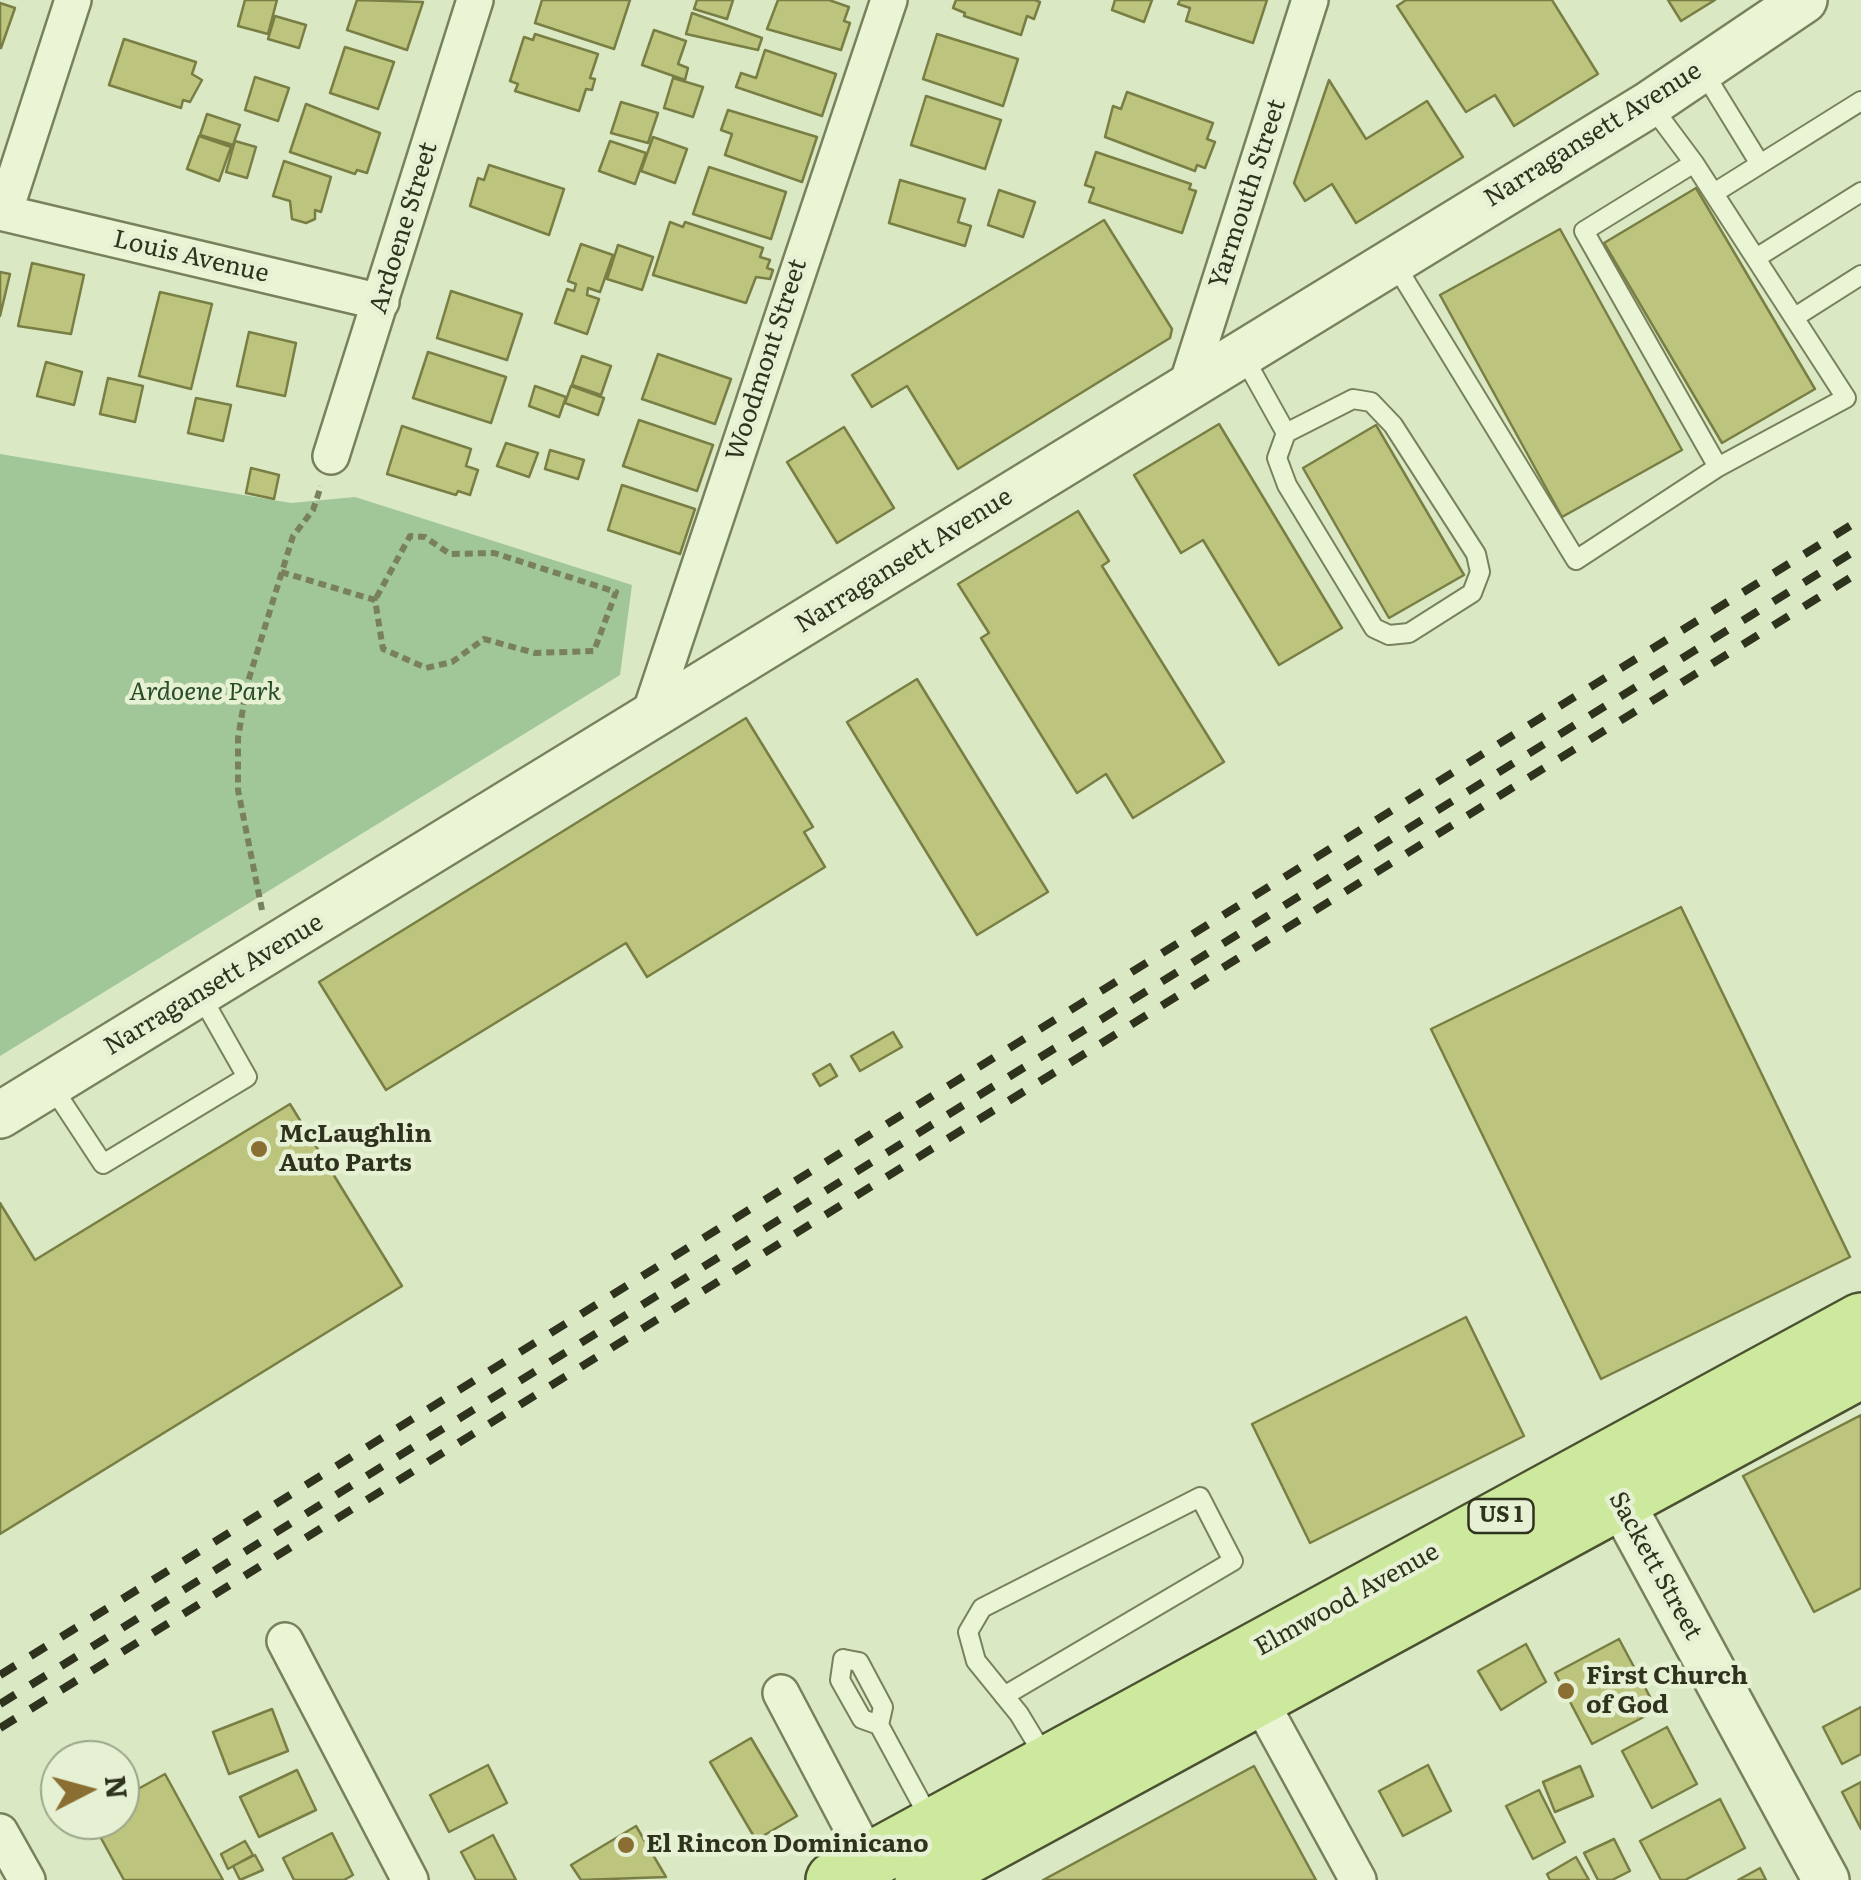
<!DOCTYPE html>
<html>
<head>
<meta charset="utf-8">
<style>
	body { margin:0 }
	#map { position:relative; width:1861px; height:1880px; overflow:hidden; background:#dae9c3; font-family:Literata,serif }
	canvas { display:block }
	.north { position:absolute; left:40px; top:1740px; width:100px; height:100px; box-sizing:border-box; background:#e5f1d2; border:2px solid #9ca58a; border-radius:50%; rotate:84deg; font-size:28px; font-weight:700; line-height:40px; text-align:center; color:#2f331e }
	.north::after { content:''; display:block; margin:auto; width:35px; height:45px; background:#8a6e32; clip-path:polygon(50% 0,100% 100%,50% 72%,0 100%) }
</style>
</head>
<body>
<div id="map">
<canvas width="1861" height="1880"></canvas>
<div class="north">N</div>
</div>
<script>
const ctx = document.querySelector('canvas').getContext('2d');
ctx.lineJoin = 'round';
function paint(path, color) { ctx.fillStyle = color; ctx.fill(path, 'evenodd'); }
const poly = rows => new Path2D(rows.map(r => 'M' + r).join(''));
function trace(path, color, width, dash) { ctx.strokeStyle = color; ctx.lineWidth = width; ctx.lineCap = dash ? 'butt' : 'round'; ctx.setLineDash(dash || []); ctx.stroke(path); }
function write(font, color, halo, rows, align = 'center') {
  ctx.font = font + ' Literata,serif'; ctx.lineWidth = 9; ctx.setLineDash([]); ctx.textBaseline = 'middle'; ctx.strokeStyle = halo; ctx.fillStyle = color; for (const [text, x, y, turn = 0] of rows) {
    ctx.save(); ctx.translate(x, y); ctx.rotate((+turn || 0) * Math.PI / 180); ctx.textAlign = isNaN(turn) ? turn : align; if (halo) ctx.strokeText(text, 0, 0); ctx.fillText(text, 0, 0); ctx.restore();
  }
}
paint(poly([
	[0,454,291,503,355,497,632,585,620,675,0,1056]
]), '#a1c698');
const building = poly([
	[245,0,277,0,268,34,238,26,245,0],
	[357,0,423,2,407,50,347,30,357,0],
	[542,0,630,0,614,49,535,23,542,0],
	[697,0,733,0,727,19,694,9,697,0],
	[778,0,829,0,849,7,844,21,850,23,841,50,767,29,778,0],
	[956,0,1035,0,1040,2,1034,19,1027,16,1021,35,964,16,965,13,953,8,956,0],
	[1115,0,1152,0,1144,22,1112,10,1115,0],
	[1180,0,1267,0,1253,43,1186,21,1190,8,1178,4,1180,0],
	[1406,0,1552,0,1598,74,1514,126,1495,95,1466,112,1397,6,1406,0],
	[1668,0,1715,0,1681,21,1668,0],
	[0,3,15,8,1,48,0,47,0,3],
	[692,13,762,38,758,50,686,34,692,13],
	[275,16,306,25,299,48,268,39,275,16],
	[654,30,686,41,678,64,688,68,685,80,642,65,654,30],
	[535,34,598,54,590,78,595,79,592,90,586,89,579,111,515,91,518,84,510,81,524,37,533,40,535,34],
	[937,34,1018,59,1003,106,923,79,937,34],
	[124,39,196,62,192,74,202,80,190,102,183,100,181,108,109,85,124,39],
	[345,47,394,62,378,109,330,93,345,47],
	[765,50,836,74,822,116,736,87,741,73,756,78,765,50],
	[255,77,289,88,278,121,245,110,255,77],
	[673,78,703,87,693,117,664,108,673,78],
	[1329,80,1366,139,1427,101,1463,157,1356,223,1332,184,1305,201,1294,183,1329,80],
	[1127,92,1213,123,1207,139,1215,142,1205,168,1197,165,1195,171,1105,137,1113,106,1121,109,1127,92],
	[926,96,1001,120,985,169,911,145,926,96],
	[621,102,658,113,648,143,611,133,621,102],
	[306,104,380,133,367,173,357,170,355,174,290,152,306,104],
	[728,110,817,137,802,182,725,155,732,134,721,130,728,110],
	[207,114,240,125,233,145,200,135,207,114],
	[199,136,231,147,219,181,187,169,199,136],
	[653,137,687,149,675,183,641,171,653,137],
	[235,141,256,147,247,178,226,172,235,141],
	[610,141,646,153,635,184,599,171,610,141],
	[1096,152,1191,184,1189,189,1196,191,1182,233,1089,202,1094,188,1085,185,1096,152],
	[284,161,331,177,321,212,315,210,315,219,306,223,292,219,290,201,273,196,284,161],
	[489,165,564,189,549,235,470,206,478,178,484,180,489,165],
	[709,167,786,192,771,239,693,214,709,167],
	[900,180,965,199,958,222,971,226,965,246,889,223,900,180],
	[1696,188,1815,389,1722,443,1604,243,1696,188],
	[999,190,1035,202,1023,237,988,225,999,190],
	[1104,220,1172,329,1170,338,958,469,907,386,872,407,852,375,1104,220],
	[670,222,683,227,685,222,763,248,760,257,770,260,767,268,773,270,770,279,756,277,746,303,653,275,670,222],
	[1560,229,1682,450,1562,517,1440,295,1560,229],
	[581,244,613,255,600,292,588,288,587,295,599,299,587,334,555,323,567,289,574,291,576,284,568,281,581,244],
	[618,245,653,257,642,290,607,279,618,245],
	[32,263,84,275,71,334,18,326,32,263],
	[0,272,10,274,0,316,0,272],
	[451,291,522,314,507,360,437,338,451,291],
	[160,292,212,304,191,389,139,376,160,292],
	[249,332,296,343,285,396,237,386,249,332],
	[428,352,506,377,491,423,413,398,428,352],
	[658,354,731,379,715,424,642,399,658,354],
	[582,356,611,366,601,395,572,385,582,356],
	[46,362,82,372,74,405,37,396,46,362],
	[108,378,143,386,135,422,100,414,108,378],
	[535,386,566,397,559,417,529,406,535,386],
	[571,386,604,398,598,415,565,403,571,386],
	[196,398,231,405,223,441,188,433,196,398],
	[639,420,713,445,697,491,623,466,639,420],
	[1219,424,1342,628,1279,665,1203,540,1181,553,1134,475,1219,424],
	[1376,425,1464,575,1389,618,1303,468,1376,425],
	[402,426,471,449,466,466,478,470,470,495,458,491,456,495,387,474,402,426],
	[844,427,894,508,837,543,787,462,844,427],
	[506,443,538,453,529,477,497,466,506,443],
	[550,450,584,460,578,479,545,469,550,450],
	[251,468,279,475,274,499,246,493,251,468],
	[622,485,695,509,680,554,608,530,622,485],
	[1078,511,1109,561,1102,566,1224,762,1133,818,1106,774,1077,793,981,638,989,633,958,584,1078,511],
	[917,679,1048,892,977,935,847,722,917,679],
	[746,718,813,827,804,832,825,867,647,977,626,943,386,1090,319,982,746,718],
	[1681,907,1850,1257,1601,1379,1431,1029,1681,907],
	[893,1032,902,1047,860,1071,851,1056,893,1032],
	[830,1064,837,1076,820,1086,813,1074,830,1064],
	[290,1104,402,1286,0,1534,0,1203,35,1260,290,1104],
	[1466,1317,1524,1436,1310,1543,1252,1424,1466,1317],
	[1861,1415,1861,1588,1814,1612,1743,1476,1861,1415],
	[1619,1639,1657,1710,1592,1744,1555,1673,1619,1639],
	[1526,1644,1546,1682,1501,1710,1478,1671,1526,1644],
	[1861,1707,1861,1754,1842,1764,1823,1727,1861,1707],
	[272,1709,288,1751,229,1774,213,1732,272,1709],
	[1667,1727,1697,1784,1652,1808,1622,1751,1667,1727],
	[751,1738,797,1816,756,1840,710,1762,751,1738],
	[488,1765,507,1803,449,1832,430,1795,488,1765],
	[1428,1765,1451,1811,1403,1836,1379,1791,1428,1765],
	[1254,1766,1316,1880,1043,1880,1254,1766],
	[1580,1766,1593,1796,1555,1812,1543,1782,1580,1766],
	[297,1770,316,1810,259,1837,240,1797,297,1770],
	[165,1774,223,1880,124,1880,91,1820,120,1820,120,1799,165,1774],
	[1861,1782,1861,1829,1842,1792,1861,1782],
	[1539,1790,1565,1842,1533,1859,1506,1806,1539,1790],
	[1720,1799,1745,1848,1685,1880,1661,1880,1640,1841,1720,1799],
	[636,1826,666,1877,581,1880,571,1865,636,1826],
	[332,1833,353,1875,344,1880,294,1880,283,1858,332,1833],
	[493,1835,516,1880,476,1880,461,1852,493,1835],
	[1614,1839,1630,1871,1612,1880,1598,1880,1584,1853,1614,1839],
	[245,1841,253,1855,228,1869,221,1854,245,1841],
	[255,1855,263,1870,240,1880,233,1866,255,1855],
	[1576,1857,1589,1880,1550,1880,1547,1874,1576,1857],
	[1760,1868,1766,1880,1738,1880,1760,1868]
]);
paint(building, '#bcc47d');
trace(building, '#797e44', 2.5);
const service = poly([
	[1701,68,1760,164],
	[1650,104,1694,163],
	[1714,193,1861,101],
	[1756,258,1861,192],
	[1393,261,1576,560,1718,467,1846,398,1694,163,1584,231,1718,467],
	[1795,317,1861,275],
	[1242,354,1286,433,1277,458,1287,485,1374,628,1389,635,1409,633,1472,593,1480,572,1476,554,1393,425,1371,402,1353,399,1286,433],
	[51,1085,103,1164,247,1077,200,994],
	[843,1659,859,1662,883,1707,879,1725,862,1719,840,1680,843,1659],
	[1004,1696,1233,1561,1200,1497,982,1608,968,1632,976,1661,1019,1714,1045,1757],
	[879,1725,931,1821]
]);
const minor = poly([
	[0,212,381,302],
	[4,213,73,0],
	[1186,388,1310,0],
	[331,456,475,0],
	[648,720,889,0],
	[285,1641,410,1880],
	[1248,1679,1358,1880],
	[781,1693,869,1860],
	[0,1832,27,1880]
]);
const tertiary = poly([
	[0,1115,1650,104,1804,0],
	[1605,1473,1826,1880]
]);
const primary = poly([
	[834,1880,1861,1321],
	[923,1880,1861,1370]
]);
trace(service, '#79815c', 22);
trace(minor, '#79815c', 40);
trace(tertiary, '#79815c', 50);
trace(primary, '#4b5030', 60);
trace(poly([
	[281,572,375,600,383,649,426,668,452,662,484,639,535,653,594,651,616,592,494,553,450,554,425,537,410,536,375,600],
	[262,910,238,790,238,738,247,685,293,536,313,510,321,486]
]), '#79815c', 6, [8, 5]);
trace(service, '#e9f5d5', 18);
trace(minor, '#e9f5d5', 35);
trace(tertiary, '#e9f5d5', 45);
trace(primary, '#cde99e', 55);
trace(poly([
	[0,1675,1861,519],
	[0,1704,1861,547],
	[0,1728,1861,571]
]), '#2f331e', 8, [18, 18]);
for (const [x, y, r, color] of [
	[259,1149,10,"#8a6e32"],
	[1566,1691,10,"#8a6e32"],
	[626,1845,10,"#8a6e32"]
]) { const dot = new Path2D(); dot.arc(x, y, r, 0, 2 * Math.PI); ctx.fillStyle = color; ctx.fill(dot); trace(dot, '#e5f1d2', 4); }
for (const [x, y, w] of [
	[1501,1516,65]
]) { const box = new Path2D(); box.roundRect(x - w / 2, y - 17, w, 34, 8); ctx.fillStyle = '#e5f1d2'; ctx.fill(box); trace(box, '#2f331e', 2.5); }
write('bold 22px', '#2f331e', null, [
	["US 1",1501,1516]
]);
write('25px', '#2f331e', '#e5f1d2', [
	["Narragansett Avenue",1593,135,-32],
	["Yarmouth Street",1248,194,-72],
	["Ardoene Street",404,228,-73],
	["Louis Avenue",191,257,13],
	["Woodmont Street",767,360,-72],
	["Narragansett Avenue",904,561,-32],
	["Narragansett Avenue",214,985,-31],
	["Sackett Street",1655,1566,61],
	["Elmwood Avenue",1347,1600,-29]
]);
write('italic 25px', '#294d27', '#e5f1d2', [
	["Ardoene Park",205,693]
]);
write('bold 25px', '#2f331e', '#e5f1d2', [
	["McLaughlin",279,1135],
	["Auto Parts",279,1164],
	["First Church",1586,1677],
	["of God",1586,1706],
	["El Rincon Dominicano",646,1845]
], 'left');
</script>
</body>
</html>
